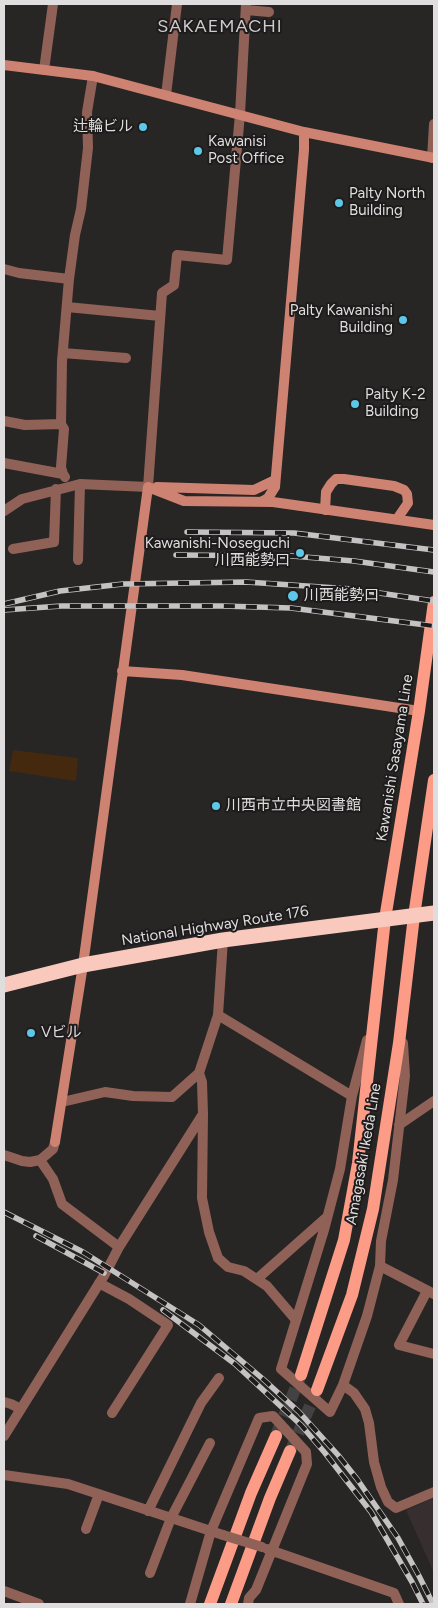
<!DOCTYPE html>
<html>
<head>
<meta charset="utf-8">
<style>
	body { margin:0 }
	#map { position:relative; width:438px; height:1608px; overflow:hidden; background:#282525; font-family:Figtree,sans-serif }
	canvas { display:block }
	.frame { position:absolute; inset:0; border:5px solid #dfdddd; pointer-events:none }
</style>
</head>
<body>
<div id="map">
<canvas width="438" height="1608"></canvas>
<div class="frame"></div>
</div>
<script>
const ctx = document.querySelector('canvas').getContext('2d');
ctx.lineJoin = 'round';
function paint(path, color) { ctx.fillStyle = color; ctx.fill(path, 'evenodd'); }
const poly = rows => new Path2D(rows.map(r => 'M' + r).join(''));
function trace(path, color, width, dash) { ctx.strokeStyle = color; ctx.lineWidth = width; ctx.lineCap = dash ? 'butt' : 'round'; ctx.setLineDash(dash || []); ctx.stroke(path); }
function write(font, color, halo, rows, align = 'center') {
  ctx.font = font + ' Figtree,"Noto Sans JP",sans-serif'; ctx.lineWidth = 4; ctx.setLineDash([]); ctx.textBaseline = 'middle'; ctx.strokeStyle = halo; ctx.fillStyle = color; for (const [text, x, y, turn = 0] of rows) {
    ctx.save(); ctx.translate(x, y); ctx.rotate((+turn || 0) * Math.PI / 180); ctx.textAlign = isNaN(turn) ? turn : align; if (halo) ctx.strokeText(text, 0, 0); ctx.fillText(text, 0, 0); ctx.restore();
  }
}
paint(poly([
	[434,1498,434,1573,406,1510]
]), '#372e30');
paint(poly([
	[13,750,78,758,76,781,9,771]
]), '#45290f');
trace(poly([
	[277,1433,301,1375],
	[291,1450,317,1390]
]), '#434141', 12, [12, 6]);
trace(poly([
	[246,10,269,12],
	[44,70,53,4],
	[166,95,177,4],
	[432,158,434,124],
	[4,269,19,273,69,279],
	[67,307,160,316],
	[63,353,126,358],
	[4,421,25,425,61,424],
	[4,463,63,474,65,477],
	[63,474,61,467,64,429,61,424,62,361,69,279,75,235,81,209,88,148,87,112,93,76],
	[4,511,22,499,80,484,148,487,162,293,174,285,177,255,227,260,240,114,246,4],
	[13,549,54,542,56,489],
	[78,560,80,484],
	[223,940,218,1015,352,1096],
	[367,1040,352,1096,340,1169,324,1230,281,1369,330,1412,343,1385,367,1316,380,1266,381,1241,393,1180,405,1076,403,1043],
	[62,1102,105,1092,133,1096,172,1097,199,1073,218,1015],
	[203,1114,202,1198,209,1232,218,1258,228,1267,244,1271,267,1286,296,1320],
	[399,1125,434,1101],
	[4,1155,22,1161,30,1162,40,1160,46,1155,53,1149,55,1142],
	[40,1160,53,1179,62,1204,119,1247,203,1114,202,1082,199,1073],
	[380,1266,434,1294],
	[257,1279,327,1217],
	[99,1283,129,1299,168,1325,112,1413],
	[427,1291,399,1345,434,1354],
	[343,1385,354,1393,365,1409,369,1423,374,1462,381,1487,388,1502,396,1508,434,1492],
	[4,1402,11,1404,21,1409],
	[4,1436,105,1274,119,1247],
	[4,1475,68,1484,223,1535],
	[148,1511,201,1403,219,1378],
	[86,1529,99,1494],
	[267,1549,394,1593,399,1604],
	[150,1573,171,1518,210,1443],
	[4,1591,39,1604],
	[190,1604,211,1531,259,1418,273,1416,306,1452,307,1464,256,1590,249,1598,248,1604]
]), '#906157', 10);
trace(poly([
	[4,65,93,76,304,132,434,158],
	[148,487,184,501,273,502,434,525],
	[157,487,254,490,275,480],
	[261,502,268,498,275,487,304,150,304,132],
	[325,510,326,492,331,484,336,479,344,479,394,486,404,490,407,494,408,503,397,519],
	[122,671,182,675,419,711],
	[55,1142,83,965,148,487]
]), '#cd8272', 10);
trace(poly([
	[301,1375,344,1240,358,1163,385,919,419,711,434,602],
	[317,1390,352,1295,373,1209,399,1043,414,916,434,780],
	[210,1604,251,1493,276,1436],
	[231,1604,270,1498,290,1451]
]), '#fc9b86', 12);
trace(poly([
	[4,985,83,965,223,940,434,913]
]), '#f9c9be', 15);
const rail = poly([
	[187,532,294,533,434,550],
	[176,555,292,556,354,561,434,572],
	[4,604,60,591,123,584,246,582,352,589,434,601],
	[4,610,61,606,222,606,291,608,434,626],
	[4,1212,83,1252,199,1325,263,1379,299,1412,338,1455,357,1479,398,1538,419,1576,433,1604],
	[36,1236,104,1273],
	[163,1310,235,1364,301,1425,325,1453,371,1512,412,1582,423,1604]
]);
trace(rail, '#c4c2c2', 5.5);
trace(rail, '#1e1b1c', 4, [11]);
trace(poly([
	[223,1535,262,1547]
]), '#906157', 10);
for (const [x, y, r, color] of [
	[143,127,5,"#5dc7e8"],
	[198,151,5,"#5dc7e8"],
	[339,203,5,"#5dc7e8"],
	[403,320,5,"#5dc7e8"],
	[355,404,5,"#5dc7e8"],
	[300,553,5,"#5dc7e8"],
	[293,596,6,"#5dc7e8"],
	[216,806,5,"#5dc7e8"],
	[31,1033,5,"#5dc7e8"]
]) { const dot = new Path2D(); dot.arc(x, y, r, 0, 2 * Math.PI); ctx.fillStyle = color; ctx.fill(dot); trace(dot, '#1e1b1c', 2); }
write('15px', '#dfdddd', '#1e1b1c', [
	["辻輪ビル",133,127,"right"],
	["Kawanisi",208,142],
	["Post Office",208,159],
	["Palty North",349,194],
	["Building",349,211],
	["Palty Kawanishi",393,311,"right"],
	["Building",393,328,"right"],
	["Palty K-2",365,395],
	["Building",365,412],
	["Kawanishi-Noseguchi",290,544,"right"],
	["川西能勢口",290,561,"right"],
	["川西能勢口",304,596],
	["川西市立中央図書館",226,806],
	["Vビル",41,1033]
], 'left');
write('15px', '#dfdddd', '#1e1b1c', [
	["Kawanishi Sasayama Line",395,758,-81],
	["National Highway Route 176",215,926,-9],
	["Amagasaki Ikeda Line",364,1154,-80]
]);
ctx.letterSpacing = '1px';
write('18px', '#d0cccd', '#1e1b1c', [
	["SAKAEMACHI",220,27]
]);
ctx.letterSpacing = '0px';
</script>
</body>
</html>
